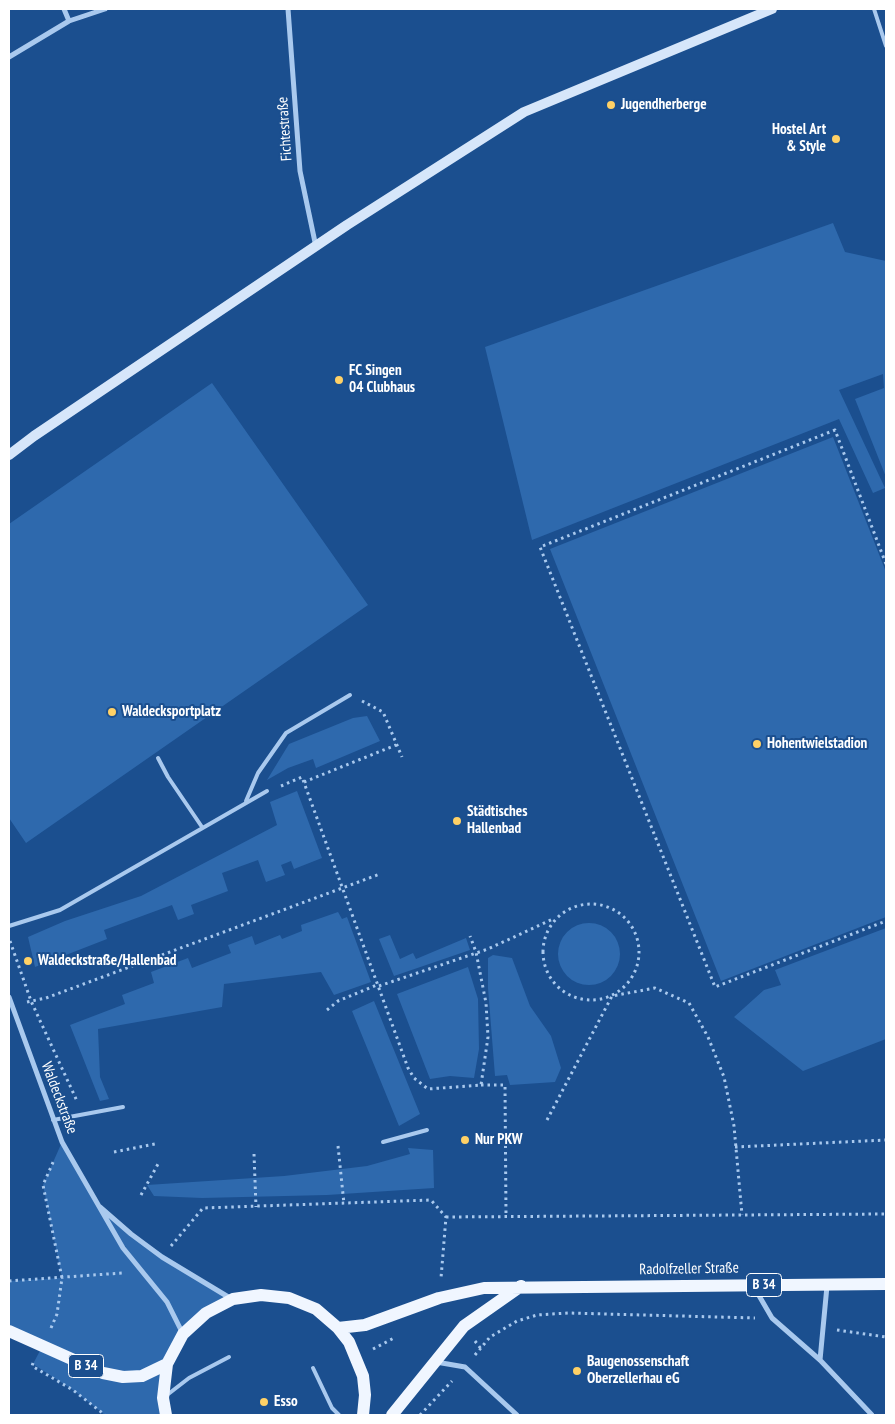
<!DOCTYPE html>
<html>
<head>
<meta charset="utf-8">
<style>
	body { margin:0 }
	#map { position:relative; width:895px; height:1424px; overflow:hidden; background:#1b4f8f; font-family:"PT Sans Narrow",sans-serif }
	canvas { display:block }
	.frame { position:absolute; inset:0; border:10px solid #fff; pointer-events:none }
</style>
</head>
<body>
<div id="map">
<canvas width="895" height="1424"></canvas>
<div class="frame"></div>
</div>
<script>
const ctx = document.querySelector('canvas').getContext('2d');
ctx.lineJoin = 'round';
function paint(path, color) { ctx.fillStyle = color; ctx.fill(path, 'evenodd'); }
const poly = rows => new Path2D(rows.map(r => 'M' + r).join(''));
function trace(path, color, width, dash) { ctx.strokeStyle = color; ctx.lineWidth = width; ctx.lineCap = dash ? 'butt' : 'round'; ctx.setLineDash(dash || []); ctx.stroke(path); }
function write(font, color, halo, rows, align = 'center') {
  ctx.font = font + ' "PT Sans Narrow",sans-serif'; ctx.lineWidth = 4; ctx.setLineDash([]); ctx.textBaseline = 'middle'; ctx.strokeStyle = halo; ctx.fillStyle = color; for (const [text, x, y, turn = 0] of rows) {
    ctx.save(); ctx.translate(x, y); ctx.rotate((+turn || 0) * Math.PI / 180); ctx.textAlign = isNaN(turn) ? turn : align; if (halo) ctx.strokeText(text, 0, 0); ctx.fillText(text, 0, 0); ctx.restore();
  }
}
paint(poly([
	[833,223,845,252,886,261,886,477,855,399,884,388,883,374,839,390,885,488,873,493,839,419,532,540,485,347],
	[212,383,368,605,26,843,9,818,9,524],
	[833,437,886,572,886,917,721,981,550,549],
	[367,716,380,741,316,768,313,759,288,768,267,780,289,744,353,718],
	[297,791,322,858,294,869,291,861,281,865,285,875,266,882,258,860,222,873,228,891,191,905,194,914,178,920,172,905,104,930,107,939,35,967,28,937,65,921,141,896,277,825,270,802],
	[338,912,342,919,347,917,371,982,334,995,321,972,224,984,222,1007,98,1029,100,1077,109,1099,100,1101,70,1025,125,1004,122,995,154,983,151,972,188,958,192,968,231,953,228,945,252,936,255,945,280,935,282,939,302,931,301,925],
	'558 954a31 31 0 1 1 62 0a31 31 0 1 1-62 0Z',
	[886,928,886,1039,803,1071,734,1017,764,990,781,985,775,970],
	[390,935,400,959,413,953,416,959,466,938,470,950,394,976,379,939],
	[493,955,512,958,530,1006,551,1036,561,1068,555,1082,510,1085,507,1075,495,1076,488,988,488,958],
	[468,967,478,999,479,1049,474,1078,450,1076,430,1079,397,994],
	[374,1001,420,1114,399,1126,352,1011],
	[62,1142,96,1203,131,1234,233,1299,206,1313,167,1365,166,1415,105,1415,73,1390,33,1364,43,1345,9,1331,9,1281,62,1278,43,1185],
	[408,1148,433,1150,434,1188,327,1195,202,1198,154,1196,147,1185,284,1176,367,1166,410,1154]
]), '#2e69ad');
trace(poly([
	[886,564,835,430,540,547,715,987,886,921],
	[362,701,383,712,402,757],
	[304,782,396,745],
	[281,786,302,777,408,1068,414,1078,428,1089,481,1085,488,1037,486,1003,476,952,470,936],
	'543 952a48 48 0 1 1 96 0a48 48 0 1 1-96 0Z',
	[10,941,31,1001,77,1101],
	[379,986,488,949,553,919],
	[27,1002,46,998,380,874],
	[327,1010,338,1001,379,984],
	[481,1085,505,1085,506,1216],
	[547,1120,612,996,655,988,689,1003,708,1037,724,1077,734,1126,742,1215],
	[338,1146,344,1204],
	[735,1147,886,1140],
	[114,1152,155,1144],
	[254,1154,256,1207],
	[141,1195,158,1164],
	[446,1217,886,1214],
	[171,1246,203,1208,431,1200,446,1217,441,1278],
	[9,1281,122,1273],
	[51,1328,57,1314,62,1278,43,1185,54,1160],
	[837,1330,886,1337],
	[475,1341,481,1349],
	[373,1349,394,1338],
	[475,1355,490,1337,517,1321,537,1315,568,1313,755,1318],
	[33,1363,32,1366,73,1390,105,1415],
	[420,1415,452,1381]
]), '#a9c9ee', 3, [2.5, 4]);
trace(poly([
	[874,9,886,46],
	[158,758,168,777,202,827],
	[246,801,258,773,286,733,350,695],
	[9,926,60,910,267,791],
	[53,1120,123,1107],
	[383,1142,427,1130],
	[313,1368,332,1408,339,1415],
	[167,1395,189,1378,229,1357]
]), '#a9c9ee', 4);
trace(poly([
	[64,9,69,21],
	[288,9,300,171,316,247],
	[9,57,69,21,105,9],
	[9,997,62,1142,123,1248,167,1302,183,1334],
	[100,1207,131,1234,162,1257,230,1298],
	[754,1287,772,1318,820,1360,872,1415],
	[820,1360,827,1286],
	[436,1362,465,1367,517,1415]
]), '#a9c9ee', 5);
trace(poly([
	[9,455,34,436,347,225,524,112,772,9]
]), '#d6e6fa', 10);
trace(poly([
	[338,1328,365,1325,439,1298,484,1288,886,1284],
	[9,1331,103,1373,123,1377,142,1376,167,1364],
	[166,1415,163,1398,167,1364,183,1334,206,1313,233,1299,261,1295,289,1298,316,1309,338,1328,349,1342,363,1376,365,1395,363,1415],
	[392,1415,464,1326,521,1286]
]), '#f0f6ff', 12);
for (const [x, y, r, color] of [
	[611,105,5,"#ffd166"],
	[836,139,5,"#ffd166"],
	[339,380,5,"#ffd166"],
	[112,712,5,"#ffd166"],
	[757,744,5,"#ffd166"],
	[457,821,5,"#ffd166"],
	[28,961,5,"#ffd166"],
	[465,1140,5,"#ffd166"],
	[577,1371,5,"#ffd166"],
	[264,1402,5,"#ffd166"]
]) { const dot = new Path2D(); dot.arc(x, y, r, 0, 2 * Math.PI); ctx.fillStyle = color; ctx.fill(dot); trace(dot, '#1b4f8f', 2); }
for (const [x, y, w] of [
	[764,1285,35],
	[86,1366,35]
]) { const box = new Path2D(); box.roundRect(x - w / 2, y - 11.5, w, 23, 4); ctx.fillStyle = '#1b4f8f'; ctx.fill(box); trace(box, '#fff', 1); }
write('bold 14px', '#fff', null, [
	["B 34",764,1285],
	["B 34",86,1366]
]);
write('bold 15px', '#fff', '#1b4f8f', [
	["Jugendherberge",621,105],
	["Hostel Art",826,130,"right"],
	["& Style",826,147,"right"],
	["FC Singen",349,371],
	["04 Clubhaus",349,388],
	["Waldecksportplatz",122,712],
	["Hohentwielstadion",767,744],
	["Städtisches",467,812],
	["Hallenbad",467,829],
	["Waldeckstraße/Hallenbad",38,961],
	["Nur PKW",475,1140],
	["Baugenossenschaft",587,1362],
	["Oberzellerhau eG",587,1379],
	["Esso",274,1402]
], 'left');
write('15px', '#fff', '#1b4f8f', [
	["Fichtestraße",285,129,-94],
	["Waldeckstraße",59,1098,69],
	["Radolfzeller Straße",689,1269,-1]
]);
</script>
</body>
</html>
